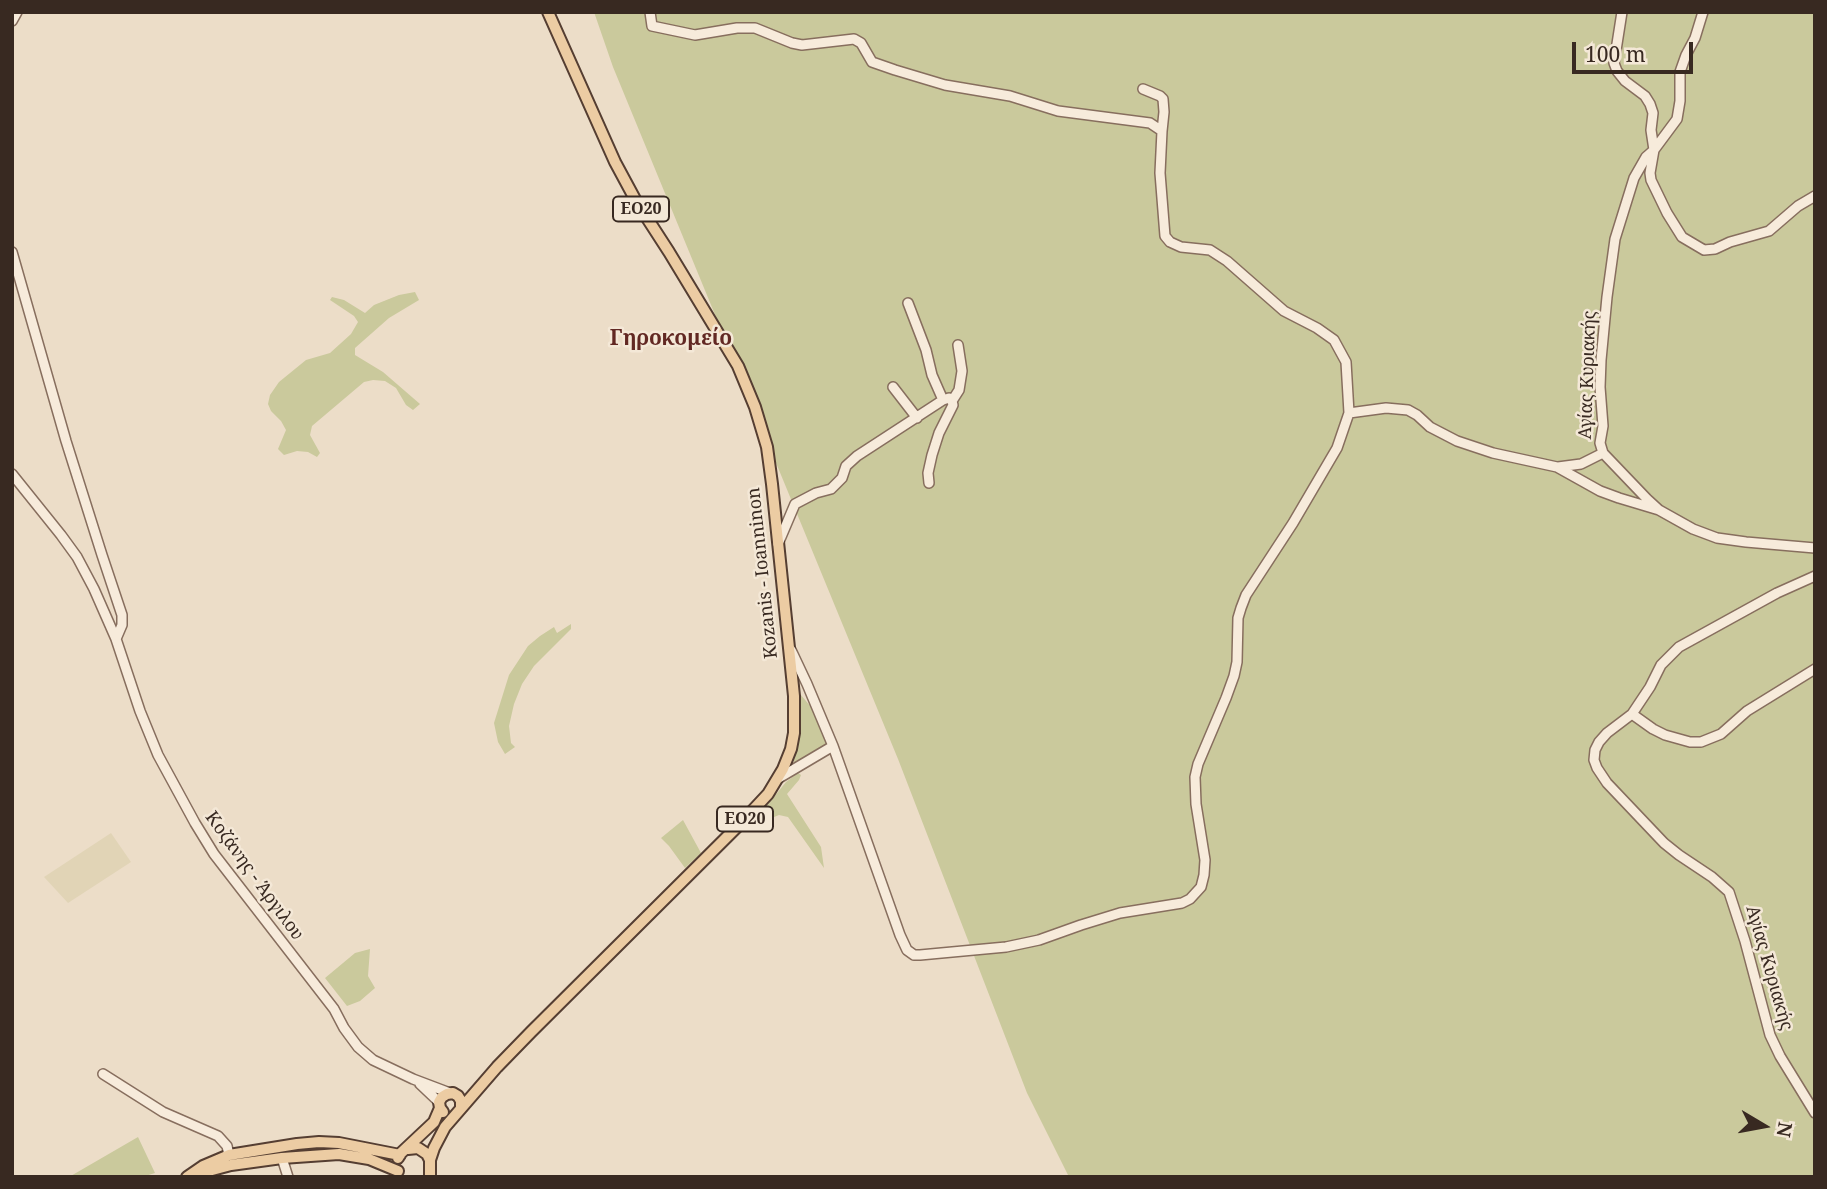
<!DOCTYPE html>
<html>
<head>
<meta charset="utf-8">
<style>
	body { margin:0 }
	#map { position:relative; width:1827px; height:1189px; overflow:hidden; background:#ecddc8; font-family:"Noto Serif",serif }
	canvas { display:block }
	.frame { position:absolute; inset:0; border:14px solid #382921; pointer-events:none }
	.north { position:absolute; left:1729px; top:1091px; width:70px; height:70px; -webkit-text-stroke:5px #f4e8d7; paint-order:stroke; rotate:100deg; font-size:19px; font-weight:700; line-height:28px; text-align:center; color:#382921 }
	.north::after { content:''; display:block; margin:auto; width:24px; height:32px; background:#382921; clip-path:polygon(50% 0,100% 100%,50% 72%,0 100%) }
	.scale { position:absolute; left:1572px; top:42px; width:121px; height:32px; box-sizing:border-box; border:4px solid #382921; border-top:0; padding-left:9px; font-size:21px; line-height:24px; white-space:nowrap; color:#382921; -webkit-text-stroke:5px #f4e8d7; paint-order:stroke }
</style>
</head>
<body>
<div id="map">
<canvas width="1827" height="1189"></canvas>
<div class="frame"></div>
<div class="north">N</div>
<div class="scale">100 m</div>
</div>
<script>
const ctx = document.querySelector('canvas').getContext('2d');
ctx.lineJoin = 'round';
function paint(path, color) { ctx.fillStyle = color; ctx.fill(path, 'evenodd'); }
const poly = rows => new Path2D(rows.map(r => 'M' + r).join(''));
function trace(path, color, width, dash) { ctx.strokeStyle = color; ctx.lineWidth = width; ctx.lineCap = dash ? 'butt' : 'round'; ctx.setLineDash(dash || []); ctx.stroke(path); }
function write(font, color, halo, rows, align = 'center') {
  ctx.font = font + ' "Noto Serif",serif'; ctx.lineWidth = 5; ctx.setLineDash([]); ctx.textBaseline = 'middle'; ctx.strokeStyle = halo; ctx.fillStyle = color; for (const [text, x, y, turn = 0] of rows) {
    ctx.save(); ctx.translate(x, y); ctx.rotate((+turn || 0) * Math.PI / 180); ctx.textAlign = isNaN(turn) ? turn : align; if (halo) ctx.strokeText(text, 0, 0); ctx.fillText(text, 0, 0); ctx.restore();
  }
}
paint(poly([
	[111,833,131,862,68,903,44,877]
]), '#e1d4b6');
paint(poly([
	[594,12,1815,12,1815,1177,1069,1177,1027,1093,898,759,613,67],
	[415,292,419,300,389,318,355,348,355,355,383,372,420,404,413,410,406,405,396,388,385,381,373,380,364,382,312,426,310,435,320,453,317,457,308,452,297,451,284,455,278,449,286,430,281,421,271,411,268,404,270,395,279,382,306,360,330,353,351,334,358,322,354,316,330,300,332,297,344,300,365,313,374,305,399,295],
	[571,624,571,629,534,666,522,684,514,704,509,726,511,743,515,747,505,754,498,742,494,723,509,675,528,646,540,636,554,627,557,633],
	[800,694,818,715,829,744,793,765,801,727],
	[798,773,801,775,799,780,787,794,821,847,824,868,788,817,779,815,762,822,757,818,786,782],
	[683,820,701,853,685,868,669,846,661,838],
	[370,949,368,976,375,988,360,1001,347,1006,325,978,355,953],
	[138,1137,155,1173,142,1177,69,1177]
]), '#cac99c');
const minor = poly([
	[650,12,652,26,695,35,737,28,755,28,792,43,802,45,854,39,861,43,872,62,895,70,945,85,1010,96,1058,111,1150,123,1162,131,1160,173,1165,236,1170,242,1181,247,1210,250,1227,261,1284,311,1317,328,1334,340,1346,362,1349,413],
	[1622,12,1614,63,1617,71,1625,81,1645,96,1650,104,1653,113,1651,130,1654,150,1650,173,1651,180,1667,213,1682,237,1704,250,1715,249,1730,242,1769,231,1798,206,1815,196],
	[1703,12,1695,38,1686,55,1680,72,1680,101,1677,119,1654,150,1646,157,1634,178,1615,239,1607,297,1601,360,1600,387,1603,426,1600,443,1603,453,1647,499,1659,510,1693,529,1717,538,1746,542,1815,548],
	[12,21,17,12],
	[1143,89,1160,96,1163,99,1164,112,1162,131],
	[12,252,66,441,102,555,122,615,122,625,116,639],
	[908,303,926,350,932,375,943,400],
	[893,387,917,418],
	[1558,467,1581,464,1603,453],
	[12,474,61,535,77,557,94,589,116,639,140,711,158,755,195,823,214,854,334,1009,344,1028,358,1047,373,1060,413,1079,450,1093],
	[929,483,928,473,932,455,939,433,953,405,952,401,959,390,962,371,958,345],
	[778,544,795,504,816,493,831,489,842,478,846,466,857,456,943,400,949,398,952,401],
	[1815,576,1777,593,1679,647,1661,665,1650,687,1632,714,1607,733,1599,742,1595,750,1594,760,1597,768,1607,783,1664,843,1679,855,1712,877,1729,892,1745,941,1770,1035,1780,1056,1815,1113],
	[791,650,807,684,833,746,900,935,907,950,914,955,920,955,1006,947,1039,940,1081,925,1120,913,1182,903,1190,899,1201,887,1204,875,1205,860,1196,804,1195,777,1198,764,1226,698,1234,676,1237,662,1238,618,1241,608,1246,595,1293,523,1337,448,1349,413,1386,408,1408,410,1417,415,1430,427,1457,441,1493,453,1557,467,1600,491,1619,498,1659,510],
	[1632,714,1653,729,1665,735,1690,742,1701,742,1721,734,1747,711,1815,669],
	[779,778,833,746],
	[103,1074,163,1112,218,1136,227,1146,229,1155],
	[420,1084,439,1102],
	[282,1158,288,1177]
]);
const major = poly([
	[443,1112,440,1108,439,1102,442,1097,447,1094,453,1093,458,1096,461,1101,461,1107],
	[408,1149,418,1148,427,1154,430,1160,430,1177],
	[398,1158,401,1153,434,1122,440,1108],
	[430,1160,434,1148,445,1127,497,1067,531,1032,741,823,768,794,783,769,791,749,794,733,794,696,772,484,767,447,755,407,738,366,669,252,636,201,615,162,548,12],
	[201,1173,231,1165,282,1158,339,1154,369,1159,398,1171],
	[187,1177,203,1166,229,1155,297,1144,319,1142,339,1143,400,1155]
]);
trace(minor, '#876e5e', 12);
trace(major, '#553e32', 14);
trace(minor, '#f7ebdb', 9);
trace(major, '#eccca3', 10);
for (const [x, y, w] of [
	[641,209,56],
	[745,819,56]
]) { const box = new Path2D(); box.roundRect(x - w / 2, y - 12.5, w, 25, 5); ctx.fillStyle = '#f4e8d7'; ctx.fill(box); trace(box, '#382921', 2); }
write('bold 16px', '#382921', null, [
	["ΕΟ20",641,209],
	["ΕΟ20",745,819]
]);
write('18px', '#382921', '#f4e8d7', [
	["Αγίας Κυριακής",1588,375,-88],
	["Kozanis - Ioanninon",763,573,-96],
	["Κοζάνης - Άργιλου",254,876,54],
	["Αγίας Κυριακής",1769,968,74]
]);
write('bold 21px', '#622823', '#f4e8d7', [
	["Γηροκομείο",671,339]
]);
</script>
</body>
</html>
